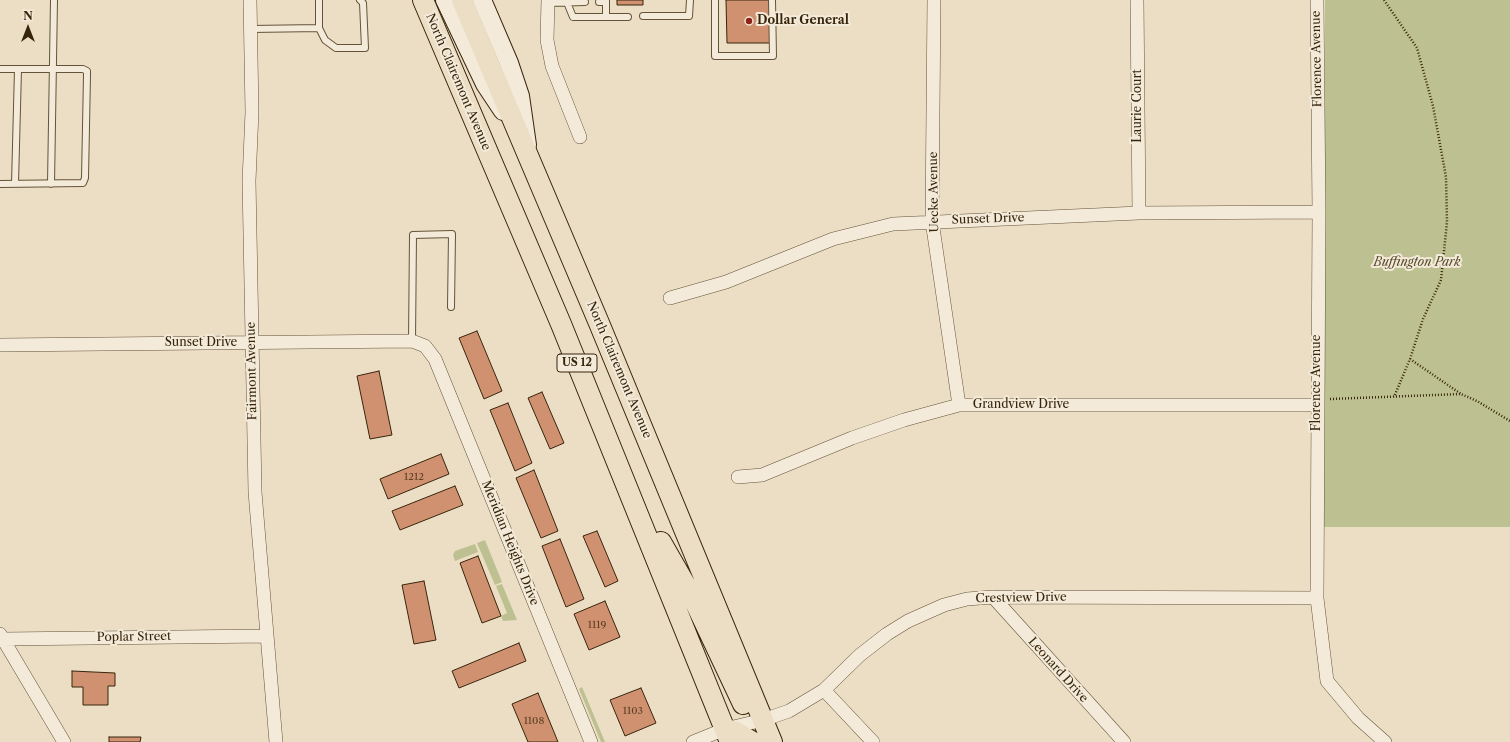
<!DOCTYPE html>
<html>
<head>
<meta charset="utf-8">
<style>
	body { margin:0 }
	#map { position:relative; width:1510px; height:742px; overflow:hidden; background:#ecdec4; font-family:"Libre Caslon Text",serif }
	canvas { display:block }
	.north { position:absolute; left:8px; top:8px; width:40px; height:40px; -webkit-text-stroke:3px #f3ead9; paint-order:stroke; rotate:0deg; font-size:11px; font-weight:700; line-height:16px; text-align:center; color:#37250b }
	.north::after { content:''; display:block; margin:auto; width:14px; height:18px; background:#37250b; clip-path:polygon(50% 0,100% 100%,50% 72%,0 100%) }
</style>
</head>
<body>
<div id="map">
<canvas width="1510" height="742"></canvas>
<div class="north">N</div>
</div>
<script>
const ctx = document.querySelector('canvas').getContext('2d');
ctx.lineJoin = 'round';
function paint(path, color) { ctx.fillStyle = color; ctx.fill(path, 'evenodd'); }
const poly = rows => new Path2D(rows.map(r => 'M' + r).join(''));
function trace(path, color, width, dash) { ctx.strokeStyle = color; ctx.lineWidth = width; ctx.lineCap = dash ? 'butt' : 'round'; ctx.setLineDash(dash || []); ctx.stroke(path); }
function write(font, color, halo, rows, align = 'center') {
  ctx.font = font + ' "Libre Caslon Text",serif'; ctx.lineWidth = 4; ctx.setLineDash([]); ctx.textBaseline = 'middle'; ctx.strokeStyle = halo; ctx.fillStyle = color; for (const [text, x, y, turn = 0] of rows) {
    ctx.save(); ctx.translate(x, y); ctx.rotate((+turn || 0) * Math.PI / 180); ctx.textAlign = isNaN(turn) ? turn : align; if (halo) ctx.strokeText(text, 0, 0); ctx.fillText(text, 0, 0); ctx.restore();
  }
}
paint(poly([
	[1325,0,1510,0,1510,527,1324,527],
	[485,540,502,582,495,585,477,543],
	[475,544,478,552,455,561,453,555,455,551],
	[502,584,517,620,503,621,501,616,507,613,496,586],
	[582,687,605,742,601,742,579,689]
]), '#bdc090');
const building = poly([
	[617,0,643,0,643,5,617,5,617,0],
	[726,0,770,0,771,43,727,43,726,0],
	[477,331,502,391,484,399,459,338,477,331],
	[379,371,392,435,370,439,357,376,379,371],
	[542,392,564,443,550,449,528,398,542,392],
	[508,403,532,463,515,471,490,410,508,403],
	[441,454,449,474,388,499,380,479,441,454],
	[534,470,558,531,541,538,516,478,534,470],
	[455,486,463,505,400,530,392,511,455,486],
	[597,531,618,581,605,587,583,536,597,531],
	[560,539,584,599,566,607,542,546,560,539],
	[478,556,501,616,482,623,460,563,478,556],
	[424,581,436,640,414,644,402,585,424,581],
	[605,601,620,637,589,650,574,614,605,601],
	[519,643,526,661,459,688,452,671,519,643],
	[72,671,115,673,115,686,108,686,108,705,83,705,83,687,72,687,72,671],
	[641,688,656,723,625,736,610,700,641,688],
	[538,693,556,737,558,742,528,742,512,704,538,693],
	[109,737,141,737,140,742,109,742,109,737]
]);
paint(building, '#d09171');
trace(building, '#37250b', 1);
const service = poly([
	[319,0,319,28,325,40,336,48,365,48,363,3,360,0],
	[566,0,573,17,628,17],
	[715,0,715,56,773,56,772,0],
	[599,2,606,2,606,0],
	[606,2,606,17],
	[548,3,585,2],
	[643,16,689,16,690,0],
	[251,29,319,28],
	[0,69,83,69,87,71,87,75,85,178,83,183,0,184],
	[15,184,18,69],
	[51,184,54,0],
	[412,341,413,235,452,234,451,307]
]);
const minor = poly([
	[250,0,252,112,249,181,255,492,276,742],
	[548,0,547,40,552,66,580,137],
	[934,0,932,221,959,405],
	[1137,0,1139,213],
	[1317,0,1319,212,1317,598,1327,681,1358,718,1385,742],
	[670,298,726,282,833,239,893,224,1139,213,1319,212],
	[0,345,412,341,425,346,435,359,591,742],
	[738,477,762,475,852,438,904,420,959,405,1317,405],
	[993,597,1124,742],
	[0,634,64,742],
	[3,639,266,636],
	[824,690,873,742],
	[693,742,725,729,763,720,789,711,824,690,860,655,887,634,908,621,944,605,967,599,993,597,1317,598]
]);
const secondary = poly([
	[445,0,485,84,503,111],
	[482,0,509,63,520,96,527,145]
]);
const primary = poly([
	[423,0,561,324,730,742],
	[462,0,599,323,772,742],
	[661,542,693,598,743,704],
	[725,729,736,732,753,742]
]);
trace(service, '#645339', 8);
trace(minor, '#645339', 14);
trace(secondary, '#37250b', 20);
trace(primary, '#37250b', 22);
trace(poly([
	[1384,0,1417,48,1433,106,1446,177,1447,222,1441,280,1423,319,1410,359,1394,397],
	[1410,359,1461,394],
	[1330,399,1461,394,1477,401,1510,421]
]), '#37250b', 2.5, [1, 2]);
trace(service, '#f3ead9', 6);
trace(minor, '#f3ead9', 13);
trace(secondary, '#f3ead9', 18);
trace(primary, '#ecdec4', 20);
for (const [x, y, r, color] of [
	[749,21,4,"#8f2418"]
]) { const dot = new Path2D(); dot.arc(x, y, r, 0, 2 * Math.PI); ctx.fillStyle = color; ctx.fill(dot); trace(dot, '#f3ead9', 1.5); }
write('10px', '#5d4024', null, [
	["1212",414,477],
	["1119",597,625],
	["1103",633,711],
	["1108",534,721]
]);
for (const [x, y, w] of [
	[577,363,40]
]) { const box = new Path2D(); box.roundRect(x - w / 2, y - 9, w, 18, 3); ctx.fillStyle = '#f3ead9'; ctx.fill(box); trace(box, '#37250b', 1); }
write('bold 11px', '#37250b', null, [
	["US 12",577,363]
]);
write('bold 12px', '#37250b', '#f3ead9', [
	["Dollar General",757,21]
], 'left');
write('12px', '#37250b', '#f3ead9', [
	["Florence Avenue",1317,59,-91],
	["North Clairemont Avenue",458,82,67],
	["Laurie Court",1138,106,-90],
	["Uecke Avenue",934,192,-91],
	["Sunset Drive",988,219,-2],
	["Sunset Drive",201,343],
	["North Clairemont Avenue",619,370,67],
	["Fairmont Avenue",252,371,-91],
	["Florence Avenue",1317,383,-90],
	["Grandview Drive",1021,405],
	["Meridian Heights Drive",510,543,68],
	["Crestview Drive",1021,598,-1],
	["Poplar Street",134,637,-1],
	["Leonard Drive",1058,670,48]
]);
write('italic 12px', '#584c2c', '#f3ead9', [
	["Buffington Park",1417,263]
]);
</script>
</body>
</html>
